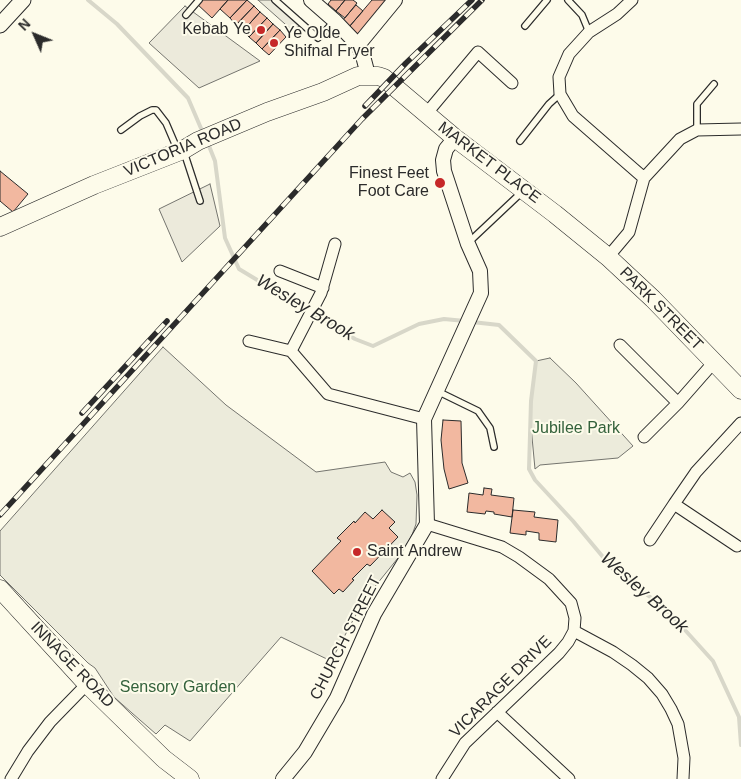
<!DOCTYPE html>
<html>
<head>
<meta charset="utf-8">
<style>
	body { margin:0 }
	#map { position:relative; width:741px; height:779px; overflow:hidden; background:#fdfbea; font-family:Arial,sans-serif }
	canvas { display:block }
	.north { position:absolute; left:10px; top:10px; width:50px; height:50px; -webkit-text-stroke:4px #fdfbea; paint-order:stroke; rotate:314deg; font-size:14px; font-weight:700; line-height:20px; text-align:center; color:#2b2b2b }
	.north::after { content:''; display:block; margin:auto; width:18px; height:22px; background:#2b2b2b; clip-path:polygon(50% 0,100% 100%,50% 72%,0 100%) }
</style>
</head>
<body>
<div id="map">
<canvas width="741" height="779"></canvas>
<div class="north">N</div>
</div>
<script>
const ctx = document.querySelector('canvas').getContext('2d');
ctx.lineJoin = 'round';
function paint(path, color) { ctx.fillStyle = color; ctx.fill(path, 'evenodd'); }
const poly = rows => new Path2D(rows.map(r => 'M' + r).join(''));
function trace(path, color, width, dash) { ctx.strokeStyle = color; ctx.lineWidth = width; ctx.lineCap = dash ? 'butt' : 'round'; ctx.setLineDash(dash || []); ctx.stroke(path); }
function write(font, color, halo, rows, align = 'center') {
  ctx.font = font + ' Arial,sans-serif'; ctx.lineWidth = 4; ctx.setLineDash([]); ctx.textBaseline = 'middle'; ctx.strokeStyle = halo; ctx.fillStyle = color; for (const [text, x, y, turn = 0] of rows) {
    ctx.save(); ctx.translate(x, y); ctx.rotate((+turn || 0) * Math.PI / 180); ctx.textAlign = isNaN(turn) ? turn : align; if (halo) ctx.strokeText(text, 0, 0); ctx.fillText(text, 0, 0); ctx.restore();
  }
}
const green = poly([
	[163,347,226,405,316,472,385,462,391,472,403,477,410,473,415,482,417,495,416,524,412,535,402,553,364,600,331,661,281,637,190,741,165,725,156,734,132,713,114,697,95,668,88,663,0,575,0,531,163,347],
	[550,358,576,383,633,446,618,458,540,465,535,469,530,416,536,361,550,358]
]);
paint(green, '#ecebdb');
trace(green, '#74746e', 1);
const parking = poly([
	[258,0,275,0,301,23,294,32,258,0],
	[185,6,260,61,199,88,149,43,185,6],
	[210,184,220,226,182,262,159,209,210,184]
]);
paint(parking, '#eceadb');
trace(parking, '#74746e', 1);
trace(poly([
	[88,0,117,24,188,98,203,133],
	[207,141,215,161,225,238,239,269,355,339,373,346,419,324,444,319,465,321],
	[472,322,499,325,536,361,531,401,529,469,535,480,573,521,613,569,666,609,713,661,739,717,741,745]
]), '#d8d7c9', 4);
const building = poly([
	[199,0,228,0,212,18,196,3,199,0],
	[228,0,247,0,230,18,220,9,228,0],
	[247,0,254,6,236,25,230,18,247,0],
	[331,0,345,0,336,11,328,4,331,0],
	[345,0,353,0,357,3,345,18,336,11,345,0],
	[372,0,388,0,358,35,349,27,372,0],
	[356,5,363,11,349,27,342,21,356,5],
	[254,6,260,12,243,31,236,25,254,6],
	[260,12,267,18,249,37,243,31,260,12],
	[267,18,273,24,256,43,249,37,267,18],
	[273,24,280,30,262,49,256,43,273,24],
	[280,30,286,37,269,55,262,49,280,30],
	[0,171,28,194,13,212,0,201,0,171],
	[443,420,461,421,462,463,468,483,449,489,444,469,441,440,443,420],
	[484,488,492,489,491,495,514,498,512,517,494,514,494,512,486,511,485,514,467,512,469,493,483,495,484,488],
	[382,510,395,522,389,528,398,537,370,566,367,564,352,579,354,580,343,592,339,589,334,594,312,571,341,541,337,538,354,521,355,523,365,512,373,519,382,510],
	[513,510,535,512,534,517,558,520,556,542,539,540,539,533,526,531,526,535,510,533,513,510]
]);
paint(building, '#f2b8a0');
trace(building, '#2b2b2b', 1);
const service = poly([
	[275,0,318,38,335,21],
	[568,0,582,15,589,32],
	[186,15,199,0],
	[525,26,547,0],
	[121,130,140,116,152,110,156,110,166,123,178,151],
	[697,130,697,104,714,84],
	[520,141,549,104,560,94],
	[184,152,200,201],
	[469,242,522,192],
	[437,391,478,411,490,428,494,447]
]);
const minor = poly([
	[632,0,617,14,589,32,569,54,559,77,560,94,573,116,644,178],
	[426,114,478,52,512,83],
	[335,244,321,293,291,351,328,394,424,419],
	[608,257,629,232,644,178,680,139,697,130,741,129],
	[280,271,323,288],
	[249,341,291,351],
	[620,345,678,403],
	[644,437,678,403,714,362],
	[427,524,502,547,519,557,549,579,571,603,575,618,574,631,568,642,559,653,465,743,442,779],
	[650,540,674,504],
	[737,546,674,504,696,472,741,423],
	[574,631,613,652,632,665,648,678,662,694,671,709,678,724,684,758,683,779],
	[497,712,569,779],
	[11,779,28,751,50,722,87,684]
]);
const tertiary = poly([
	[311,0,335,21,358,45,363,56,368,75],
	[358,45,395,0],
	[283,779,305,752,337,698,374,614,427,524,424,419,481,293,480,271,468,244,444,171,443,160,446,149,455,138]
]);
const secondary = poly([
	[0,25,23,0]
]);
const primary = poly([
	[0,227,94,185,183,150,198,141,267,112,323,92,358,76,378,76,384,78,455,138,555,214,608,257,653,299,741,390],
	[0,589,87,684,164,759,190,779]
]);
trace(service, '#2b2b2b', 8);
trace(minor, '#2b2b2b', 13);
trace(tertiary, '#2b2b2b', 16);
trace(secondary, '#2b2b2b', 17);
trace(primary, '#2b2b2b', 19);
trace(service, '#fdfbea', 5.5);
trace(minor, '#fdfbea', 11);
trace(tertiary, '#fdfbea', 14);
trace(secondary, '#fdfbea', 15);
trace(primary, '#fdfbea', 18);
const rail = poly([
	[365,106,406,63,472,0],
	[82,413,167,321],
	[0,515,362,119,482,0]
]);
trace(rail, '#2b2b2b', 5.5);
trace(rail, '#fdfbea', 4, [11]);
for (const [x, y, r, color] of [
	[261,30,5,"#c62828"],
	[274,43,5,"#c62828"],
	[440,183,6,"#c62828"],
	[357,552,5,"#c62828"]
]) { const dot = new Path2D(); dot.arc(x, y, r, 0, 2 * Math.PI); ctx.fillStyle = color; ctx.fill(dot); trace(dot, '#fdfbea', 2); }
write('16px', '#2b2b2b', '#fdfbea', [
	["Kebab Ye",251,30],
	["Ye Olde",284,34,"left"],
	["Shifnal Fryer",284,52,"left"],
	["Finest Feet",429,174],
	["Foot Care",429,192],
	["Saint Andrew",367,552,"left"]
], 'right');
write('16px', '#2b2b2b', '#fdfbea', [
	["VICTORIA ROAD",183,148,-23],
	["MARKET PLACE",489,163,37],
	["PARK STREET",661,309,45],
	["CHURCH STREET",346,638,-63],
	["INNAGE ROAD",72,665,46],
	["VICARAGE DRIVE",501,687,-45]
]);
write('16px', '#34623c', '#fdfbea', [
	["Jubilee Park",576,429],
	["Sensory Garden",178,688]
]);
write('italic 18px', '#2b2b2b', '#fdfbea', [
	["Wesley Brook",305,308,31],
	["Wesley Brook",644,593,42]
]);
</script>
</body>
</html>
